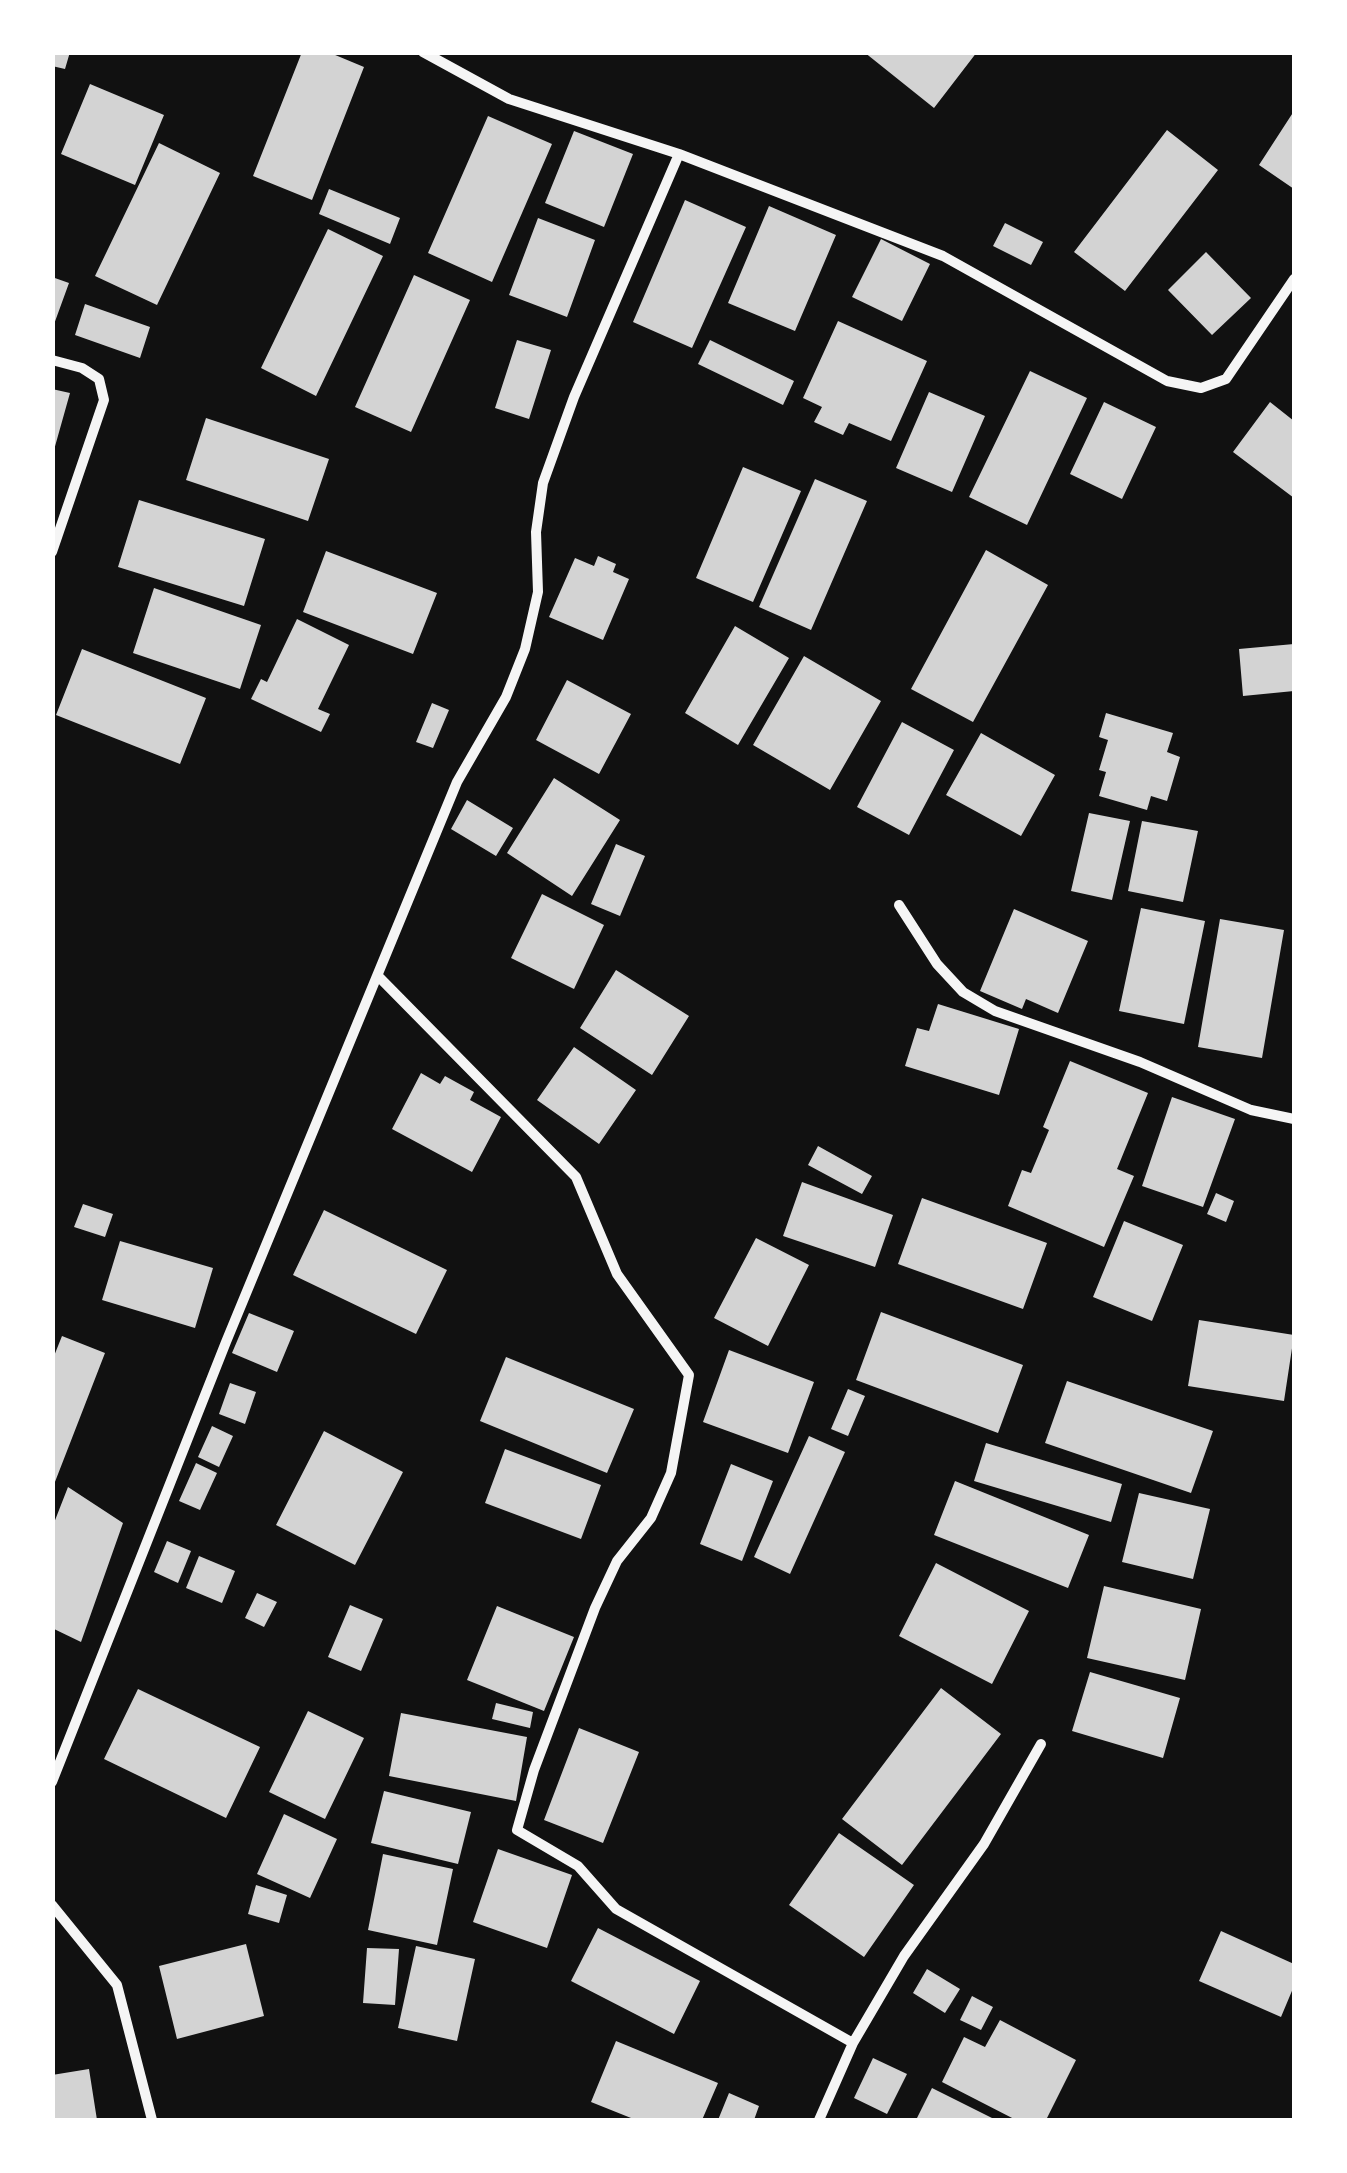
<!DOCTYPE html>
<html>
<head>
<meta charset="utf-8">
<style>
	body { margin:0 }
	#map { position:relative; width:1347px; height:2173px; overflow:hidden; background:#111; font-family:Figtree,sans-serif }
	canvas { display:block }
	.frame { position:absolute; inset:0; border:55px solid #fff; pointer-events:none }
</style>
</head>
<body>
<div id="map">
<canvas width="1347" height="2173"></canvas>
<div class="frame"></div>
</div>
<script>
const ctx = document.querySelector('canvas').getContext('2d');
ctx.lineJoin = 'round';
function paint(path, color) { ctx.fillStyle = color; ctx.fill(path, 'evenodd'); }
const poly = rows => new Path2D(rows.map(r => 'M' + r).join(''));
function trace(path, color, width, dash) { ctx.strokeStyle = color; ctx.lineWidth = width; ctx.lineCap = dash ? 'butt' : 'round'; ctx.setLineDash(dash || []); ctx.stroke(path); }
paint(poly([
	[52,52,70,52,65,69,52,66],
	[302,52,328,52,364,67,312,200,253,176],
	[864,52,977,52,934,108],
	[90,84,164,115,135,185,61,154],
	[1294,111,1294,189,1259,165],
	[488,116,552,144,492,282,428,253],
	[1167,130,1218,170,1125,291,1074,252],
	[574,131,633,154,604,227,545,203],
	[159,143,220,173,157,305,95,276],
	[329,189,400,218,390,244,319,214],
	[685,200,746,227,692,348,633,322],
	[769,206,836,235,795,331,728,303],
	[538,218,595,240,567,317,509,295],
	[1005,223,1043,242,1031,265,993,246],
	[328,229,383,256,316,396,261,368],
	[881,239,930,264,902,321,852,297],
	[1206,252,1251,298,1212,335,1168,290],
	[414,275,470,300,411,432,355,407],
	[52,277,69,283,53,327,52,326],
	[85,304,150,327,140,358,75,335],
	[838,321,927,361,891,441,849,423,843,435,814,422,822,407,803,398],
	[517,340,551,350,529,419,495,408],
	[710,340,794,381,783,405,698,364],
	[1030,371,1087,398,1027,525,969,497],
	[52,389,70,393,54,450,52,450],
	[929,392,985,416,952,492,896,468],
	[1104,402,1156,427,1122,499,1070,474],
	[1270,402,1294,421,1294,498,1233,452],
	[206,418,329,459,308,521,186,480],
	[743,467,801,491,753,602,696,578],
	[815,479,867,501,811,630,759,607],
	[139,500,265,539,244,606,118,567],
	[986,550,1048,585,973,722,911,689],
	[326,551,437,593,413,654,303,612],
	[598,556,616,564,613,572,629,579,603,640,549,617,575,558,594,566],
	[154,588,261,625,240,689,133,653],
	[297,619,349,645,318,709,330,714,321,732,251,699,261,679,267,682],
	[735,626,789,658,738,745,685,713],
	[1294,644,1294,691,1243,696,1239,649],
	[82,649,206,698,180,764,56,715],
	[804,656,881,701,830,790,753,745],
	[567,680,631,714,599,774,536,740],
	[432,703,449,710,433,748,416,742],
	[1106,713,1173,733,1167,752,1180,757,1167,801,1151,796,1147,810,1099,796,1106,772,1099,770,1108,740,1099,737],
	[902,722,954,750,909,835,857,807],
	[981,733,1055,775,1021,836,946,795],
	[554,778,620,820,572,896,507,853],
	[467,800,513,828,496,856,451,829],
	[1089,813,1130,821,1112,900,1071,891],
	[1142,821,1198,831,1183,902,1128,891],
	[616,844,645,856,620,916,591,904],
	[542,894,604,925,574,989,511,958],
	[1141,908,1205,921,1184,1024,1119,1011],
	[1014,909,1088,941,1058,1013,1026,999,1022,1009,980,991],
	[1220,919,1284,930,1262,1058,1198,1047],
	[616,970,689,1016,652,1075,580,1028],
	[938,1004,1019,1029,999,1095,905,1066,917,1028,929,1031],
	[574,1047,636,1090,599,1144,537,1100],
	[1070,1061,1148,1093,1117,1169,1134,1176,1104,1247,1008,1206,1022,1170,1031,1173,1049,1130,1043,1127],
	[421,1073,440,1084,445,1076,474,1092,470,1100,501,1117,472,1172,392,1129],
	[1172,1097,1235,1119,1203,1207,1142,1186],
	[818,1146,872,1176,862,1194,808,1165],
	[802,1182,893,1215,875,1267,783,1236],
	[1216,1193,1234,1201,1226,1222,1207,1214],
	[922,1198,1047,1243,1023,1309,898,1264],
	[83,1204,113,1214,105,1237,74,1227],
	[324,1210,447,1270,416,1334,293,1275],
	[1124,1221,1183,1245,1152,1321,1093,1297],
	[756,1238,809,1265,768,1346,714,1318],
	[120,1241,213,1268,195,1328,102,1300],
	[881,1312,1023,1365,998,1433,856,1380],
	[249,1313,294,1331,277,1372,232,1353],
	[1199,1320,1294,1335,1284,1401,1188,1386],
	[62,1336,105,1353,53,1487,52,1361],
	[729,1350,814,1382,788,1453,703,1422],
	[506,1357,634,1409,607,1473,480,1421],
	[1067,1381,1213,1431,1191,1493,1045,1443],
	[230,1383,256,1392,245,1424,219,1414],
	[848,1389,865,1396,848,1436,831,1429],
	[212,1426,233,1436,219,1467,198,1457],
	[324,1431,403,1472,355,1565,276,1525],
	[809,1436,845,1452,790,1574,754,1557],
	[986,1443,1122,1484,1111,1522,974,1481],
	[505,1449,601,1485,581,1539,485,1503],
	[196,1463,217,1473,200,1510,179,1501],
	[731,1464,773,1481,742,1561,700,1544],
	[955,1481,1089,1535,1068,1588,934,1535],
	[68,1487,123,1523,81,1642,52,1628,52,1528],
	[1139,1493,1210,1509,1193,1579,1122,1562],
	[167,1541,191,1551,178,1583,154,1572],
	[199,1556,235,1571,222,1603,186,1588],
	[936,1563,1029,1611,992,1684,899,1636],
	[1104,1586,1201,1609,1185,1680,1087,1658],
	[257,1593,277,1602,264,1627,245,1618],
	[350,1605,383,1619,361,1671,328,1657],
	[497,1606,574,1637,544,1711,467,1680],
	[1090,1672,1180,1698,1163,1758,1072,1731],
	[941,1688,1001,1734,902,1865,842,1819],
	[138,1689,260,1747,226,1818,104,1759],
	[496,1703,533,1712,530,1728,492,1719],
	[308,1711,364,1738,325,1819,269,1792],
	[401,1713,527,1737,516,1801,389,1776],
	[579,1728,639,1752,603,1843,544,1820],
	[384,1791,471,1812,458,1864,371,1843],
	[284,1814,337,1839,310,1898,257,1874],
	[839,1833,914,1885,864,1957,789,1905],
	[498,1849,572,1875,547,1948,473,1922],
	[383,1854,453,1869,437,1945,368,1930],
	[256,1885,287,1895,279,1923,248,1914],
	[598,1928,700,1981,674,2034,571,1981],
	[1221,1931,1294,1964,1294,1986,1281,2017,1199,1981],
	[246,1944,264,2016,177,2039,159,1966],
	[416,1946,475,1959,457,2041,398,2028],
	[367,1948,399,1949,395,2005,363,2003],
	[927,1969,960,1989,945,2013,913,1993],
	[972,1996,993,2007,981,2030,960,2020],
	[1000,2020,1076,2060,1046,2120,1016,2120,942,2082,964,2037,985,2047],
	[616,2041,718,2083,702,2120,636,2120,591,2102],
	[873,2058,907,2074,887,2114,854,2098],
	[89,2069,97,2120,52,2120,52,2075],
	[932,2088,996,2120,916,2120],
	[729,2093,759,2106,754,2120,718,2120]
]), '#d3d3d3');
trace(poly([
	[423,52,509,99,679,154,943,256,1167,381,1201,388,1226,379,1294,279],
	[52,360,82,368,99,379,104,400,52,552],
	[899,905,937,964,963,992,995,1011,1140,1062,1251,1110,1294,1119],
	[378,976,576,1177,617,1274,689,1375,671,1473,651,1518,617,1561,595,1608,534,1770,517,1830,578,1866,616,1909,853,2043],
	[52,1782,226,1342,457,782,506,697,525,649,538,592,536,532,543,483,574,397,679,154],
	[52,1905,117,1985,152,2120],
	[819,2120,853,2043,904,1956,984,1844,1041,1744]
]), '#f5f5f5', 10);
</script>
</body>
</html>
